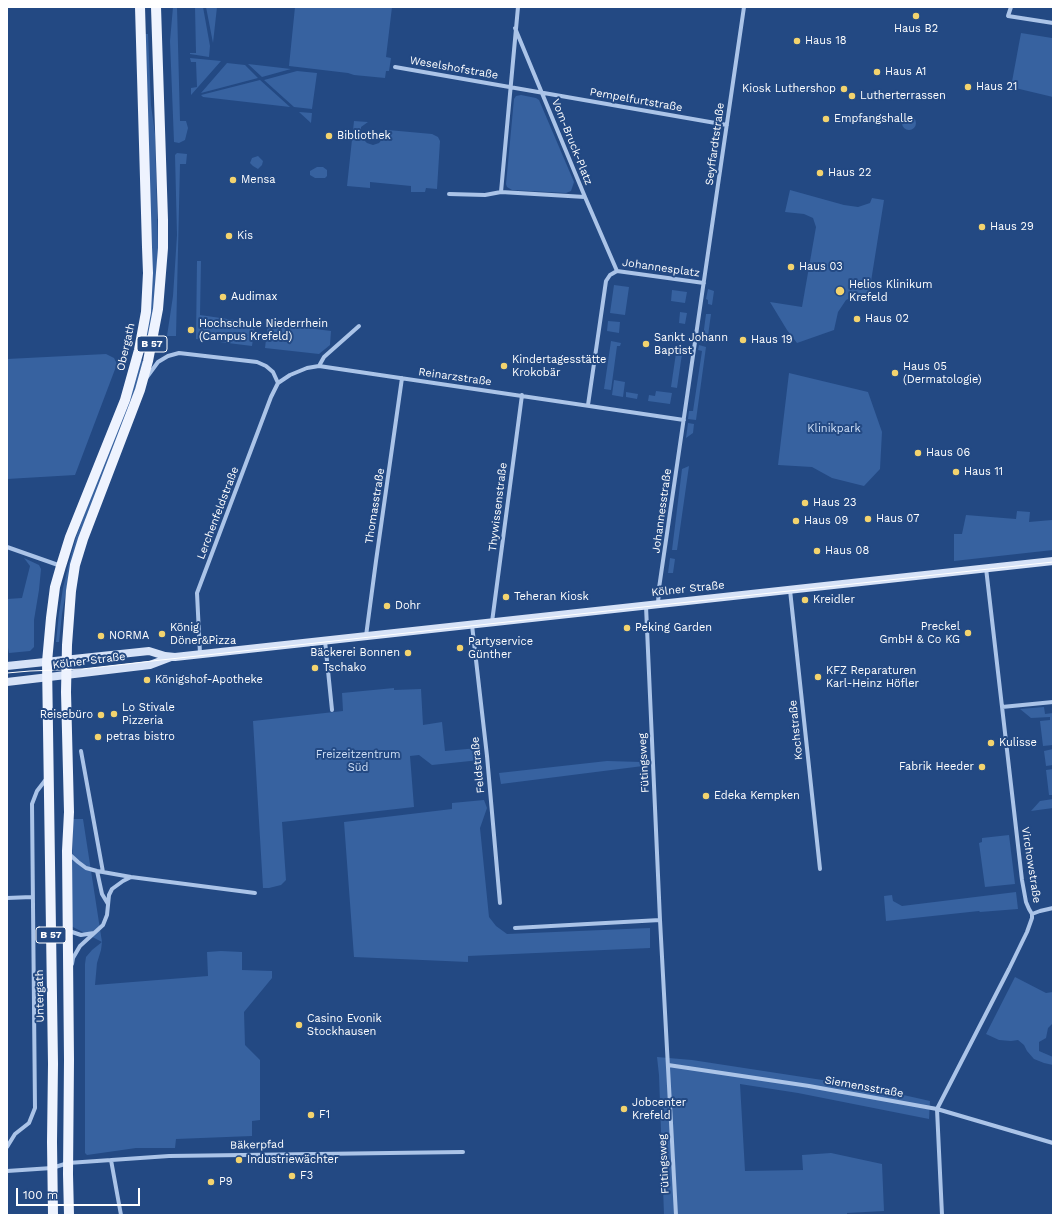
<!DOCTYPE html>
<html>
<head>
<meta charset="utf-8">
<style>
	body { margin:0 }
	#map { position:relative; width:1060px; height:1222px; overflow:hidden; background:#234983; font-family:"Work Sans",sans-serif }
	canvas { display:block }
	.frame { position:absolute; inset:0; border:8px solid #fff; pointer-events:none }
	.scale { position:absolute; left:16px; top:1188px; width:124px; height:18px; box-sizing:border-box; border:2px solid #fff; border-top:0; padding-left:5px; font-size:12px; line-height:14px; white-space:nowrap; color:#fff; -webkit-text-stroke:3px #234983; paint-order:stroke }
</style>
</head>
<body>
<div id="map">
<canvas width="1060" height="1222"></canvas>
<div class="frame"></div>
<div class="scale">100 m</div>
</div>
<script>
const ctx = document.querySelector('canvas').getContext('2d');
ctx.lineJoin = 'round';
function paint(path, color) { ctx.fillStyle = color; ctx.fill(path, 'evenodd'); }
const poly = rows => new Path2D(rows.map(r => 'M' + r).join(''));
function trace(path, color, width, dash) { ctx.strokeStyle = color; ctx.lineWidth = width; ctx.lineCap = dash ? 'butt' : 'round'; ctx.setLineDash(dash || []); ctx.stroke(path); }
function write(font, color, halo, rows, align = 'center') {
  ctx.font = font + ' "Work Sans",sans-serif'; ctx.lineWidth = 4; ctx.setLineDash([]); ctx.textBaseline = 'middle'; ctx.strokeStyle = halo; ctx.fillStyle = color; for (const [text, x, y, turn = 0] of rows) {
    ctx.save(); ctx.translate(x, y); ctx.rotate((+turn || 0) * Math.PI / 180); ctx.textAlign = isNaN(turn) ? turn : align; if (halo) ctx.strokeText(text, 0, 0); ctx.fillText(text, 0, 0); ctx.restore();
  }
}
paint(poly([
	[173,7,177,7,180,121,186,121,188,128,185,140,179,143,174,142,170,41],
	[195,7,203,7,210,46,209,57,190,54,190,53,196,53],
	[206,7,217,7,213,43],
	[295,7,392,7,386,57,391,58,389,71,386,71,385,78,354,75,348,73,289,66],
	[1021,33,1052,38,1053,97,1011,87],
	[145,34,148,34,151,105,155,134,158,247,154,308,147,349,144,348],
	[190,58,221,61,191,95,191,88,197,87,196,62,191,62],
	[227,63,245,65,258,78,201,93],
	[248,64,291,69,262,77],
	[297,71,317,73,312,109,294,107,264,80],
	[260,80,290,107,203,97,201,95],
	[521,95,536,98,539,100,574,182,571,191,566,193,512,190,507,187,506,184,514,99,516,96],
	[299,112,312,113,311,123],
	'902 123a7 7 0 1 1 14 0a7 7 0 1 1-14 0Z',
	[354,121,368,122,361,127,361,137,367,143,373,145,379,143,384,137,388,130,432,134,438,137,440,141,437,189,426,188,425,192,411,192,411,186,370,182,370,188,347,186],
	[177,153,187,154,186,164,180,164,176,336,167,336,173,296,175,266,177,235,175,155],
	[258,156,263,161,262,165,258,169,253,166,250,163,252,158],
	[317,167,323,167,327,170,327,176,325,178,315,178,310,175,310,171],
	[790,190,844,205,858,207,870,203,872,198,884,200,869,294,859,294,846,300,838,312,834,330,797,343,787,330,770,302,802,307,816,227,813,218,804,214,785,212],
	[197,261,201,261,200,315,255,323,252,346,196,339],
	[614,285,629,287,625,315,610,313],
	[708,289,714,291,712,305,708,304,708,300,706,299],
	[672,290,687,292,685,303,671,301],
	[680,312,687,313,685,324,679,323],
	[706,314,711,314,707,343,700,342,700,337,703,337],
	[608,321,620,322,619,333,607,331],
	[268,323,331,331,330,345,319,354,265,348],
	[672,332,681,333,679,343,671,342],
	[611,341,621,343,620,346,617,346,611,390,604,389],
	[699,345,706,347,696,420,688,419,689,411,693,411,702,351,698,350],
	[676,353,682,354,677,388,671,387],
	[106,354,114,358,117,364,75,475,7,479,7,359],
	[141,360,143,361,136,388,71,564,62,614,59,642,56,642,59,613,63,588,69,563,76,537],
	[789,373,868,392,882,432,880,469,864,486,832,478,812,467,778,465],
	[614,380,625,382,623,397,612,395],
	[656,391,672,393,670,404,648,401,649,395,655,396],
	[626,392,638,394,637,399,626,397],
	[688,423,694,424,693,433,686,438],
	[689,466,677,550,672,550,682,469],
	[1017,511,1030,512,1029,522,1052,520,1053,550,954,561,954,534,962,534,966,515,1016,519],
	[24,558,39,565,41,569,39,590,34,620,34,647,30,651,9,653,7,642,7,599,22,598,30,566],
	[670,558,675,559,673,573,668,573],
	[394,688,394,690,421,689,423,725,442,722,445,751,478,748,480,760,432,765,419,755,410,756,414,807,282,822,286,880,281,885,269,888,263,888,253,721,343,711,342,693],
	[1044,707,1045,714,1053,713,1053,745,1043,746,1040,721,1050,720,1050,717,1031,718,1020,709],
	[1053,749,1053,765,1046,766,1044,751],
	[607,761,642,762,643,766,501,784,499,773],
	[1053,769,1053,795,1049,795,1046,770],
	[1053,799,1053,808,1031,811,1040,801],
	[484,800,487,808,480,828,489,917,496,926,507,934,650,928,650,948,468,956,468,962,354,957,344,822,452,809,452,803],
	[73,819,83,819,102,942,101,950,97,963,95,985,208,976,207,952,221,951,242,952,242,970,272,971,272,978,244,1012,245,1045,260,1060,260,1120,252,1121,252,1136,176,1139,175,1148,136,1148,87,1155,85,1153,85,964,86,957,92,950,102,942,71,926],
	[1009,835,1015,884,985,887,979,843,982,842,982,838],
	[1016,892,1018,909,980,912,979,911,886,921,884,896,892,895,893,901,902,906],
	[1015,977,1046,993,1053,992,1053,1023,1048,1028,1046,1038,1039,1042,1039,1051,1053,1057,1053,1065,1044,1063,1034,1059,1027,1051,1024,1045,1018,1040,1011,1041,999,1040,986,1034],
	[657,1057,692,1060,868,1087,930,1101,929,1119,798,1093,740,1084,745,1171,803,1170,802,1155,831,1153,882,1164,884,1211,847,1213,847,1215,664,1215,659,1075]
]), '#3762a0');
trace(poly([
	[1011,7,1008,16,1053,23],
	[395,67,727,125],
	[501,192,518,7],
	[449,194,485,195,501,192,585,197,515,28],
	[585,197,617,271],
	[319,366,324,357,359,326],
	[147,377,158,362,168,356,179,353,257,362,266,366,273,372,278,383,290,375,307,368,319,366,684,420],
	[588,405,606,281,610,275,617,271,704,283],
	[7,547,61,566],
	[790,590,820,869],
	[658,604,659,588,744,7],
	[646,606,660,920,676,1215],
	[492,622,522,395],
	[472,625,487,756,500,903],
	[366,636,376,561,402,378],
	[325,641,332,710],
	[200,654,197,593,271,397,278,383],
	[1002,707,1053,702],
	[81,751,103,872],
	[68,853,78,862,86,868,97,871,131,877,255,893],
	[97,871,102,894,108,904],
	[7,898,32,897],
	[1032,914,1040,911,1053,908],
	[515,928,660,920],
	[69,931,81,935,94,933],
	[72,964,73,958,80,946,103,925,107,915,109,895,112,889,123,881,131,877],
	[668,1065,809,1086,937,1109,1053,1143],
	[7,1147,15,1134,29,1123,35,1108,32,804,37,791,47,778],
	[111,1160,121,1215],
	[7,1171,52,1168,68,1163,169,1156,463,1152],
	[942,1215,937,1109,1009,969,1027,932,1032,918,1032,914,1029,909,1026,902,1022,880,986,568]
]), '#abc4e8', 4);
trace(poly([
	[7,666,149,651,165,656,175,657,1053,561],
	[7,682,150,665,171,657]
]), '#d6e2f7', 8);
trace(poly([
	[53,1215,52,1142,53,1064,47,662,51,618,55,587,61,566,70,537,125,400,139,350,146,312,148,273,147,247,140,7],
	[69,1215,68,1174,69,1060,67,851,69,812,66,692,67,645,71,591,75,565,83,539,140,390,148,361,158,309,163,248,163,220,156,7]
]), '#eef3fe', 10);
trace(poly([
	[7,673,30,671,82,669,161,660,1053,562]
]), '#fff', 1);
for (const [x, y, r, color] of [
	[916,16,4,"#f3d36e"],
	[797,41,4,"#f3d36e"],
	[877,72,4,"#f3d36e"],
	[968,87,4,"#f3d36e"],
	[844,89,4,"#f3d36e"],
	[852,96,4,"#f3d36e"],
	[826,119,4,"#f3d36e"],
	[329,136,4,"#f3d36e"],
	[820,173,4,"#f3d36e"],
	[233,180,4,"#f3d36e"],
	[982,227,4,"#f3d36e"],
	[229,236,4,"#f3d36e"],
	[791,267,4,"#f3d36e"],
	[840,291,5,"#f3d36e"],
	[223,297,4,"#f3d36e"],
	[857,319,4,"#f3d36e"],
	[191,330,4,"#f3d36e"],
	[743,340,4,"#f3d36e"],
	[646,344,4,"#f3d36e"],
	[504,366,4,"#f3d36e"],
	[895,373,4,"#f3d36e"],
	[918,453,4,"#f3d36e"],
	[956,472,4,"#f3d36e"],
	[805,503,4,"#f3d36e"],
	[868,519,4,"#f3d36e"],
	[796,521,4,"#f3d36e"],
	[817,551,4,"#f3d36e"],
	[506,597,4,"#f3d36e"],
	[805,600,4,"#f3d36e"],
	[387,606,4,"#f3d36e"],
	[627,628,4,"#f3d36e"],
	[968,633,4,"#f3d36e"],
	[162,634,4,"#f3d36e"],
	[101,636,4,"#f3d36e"],
	[460,648,4,"#f3d36e"],
	[408,653,4,"#f3d36e"],
	[315,668,4,"#f3d36e"],
	[818,677,4,"#f3d36e"],
	[147,680,4,"#f3d36e"],
	[114,714,4,"#f3d36e"],
	[101,715,4,"#f3d36e"],
	[98,737,4,"#f3d36e"],
	[991,743,4,"#f3d36e"],
	[982,767,4,"#f3d36e"],
	[706,796,4,"#f3d36e"],
	[299,1025,4,"#f3d36e"],
	[624,1109,4,"#f3d36e"],
	[311,1115,4,"#f3d36e"],
	[239,1160,4,"#f3d36e"],
	[292,1176,4,"#f3d36e"],
	[211,1182,4,"#f3d36e"]
]) { const dot = new Path2D(); dot.arc(x, y, r, 0, 2 * Math.PI); ctx.fillStyle = color; ctx.fill(dot); trace(dot, '#234983', 1.5); }
for (const [x, y, w] of [
	[152,344,30],
	[51,935,30]
]) { const box = new Path2D(); box.roundRect(x - w / 2, y - 8, w, 16, 3); ctx.fillStyle = '#234983'; ctx.fill(box); trace(box, '#fff', 1); }
write('bold 10px', '#fff', null, [
	["B 57",152,344],
	["B 57",51,935]
]);
write('11px', '#fff', '#234983', [
	["Haus B2",916,29,"center"],
	["Haus 18",805,41],
	["Haus A1",885,72],
	["Haus 21",976,87],
	["Kiosk Luthershop",836,89,"right"],
	["Lutherterrassen",860,96],
	["Empfangshalle",834,119],
	["Bibliothek",337,136],
	["Haus 22",828,173],
	["Mensa",241,180],
	["Haus 29",990,227],
	["Kis",237,236],
	["Haus 03",799,267],
	["Helios Klinikum",849,285],
	["Krefeld",849,298],
	["Audimax",231,297],
	["Haus 02",865,319],
	["Hochschule Niederrhein",199,324],
	["(Campus Krefeld)",199,337],
	["Sankt Johann",654,338],
	["Baptist",654,351],
	["Haus 19",751,340],
	["Kindertagesstätte",512,360],
	["Krokobär",512,373],
	["Haus 05",903,367],
	["(Dermatologie)",903,380],
	["Haus 06",926,453],
	["Haus 11",964,472],
	["Haus 23",813,503],
	["Haus 07",876,519],
	["Haus 09",804,521],
	["Haus 08",825,551],
	["Teheran Kiosk",514,597],
	["Kreidler",813,600],
	["Dohr",395,606],
	["Preckel",960,627,"right"],
	["GmbH & Co KG",960,640,"right"],
	["König",170,628],
	["Döner&Pizza",170,641],
	["Peking Garden",635,628],
	["NORMA",109,636],
	["Partyservice",468,642],
	["Günther",468,655],
	["Bäckerei Bonnen",400,653,"right"],
	["Tschako",323,668],
	["KFZ Reparaturen",826,671],
	["Karl-Heinz Höfler",826,684],
	["Königshof-Apotheke",155,680],
	["Lo Stivale",122,708],
	["Pizzeria",122,721],
	["Reisebüro",93,715,"right"],
	["petras bistro",106,737],
	["Kulisse",999,743],
	["Fabrik Heeder",974,767,"right"],
	["Edeka Kempken",714,796],
	["Casino Evonik",307,1019],
	["Stockhausen",307,1032],
	["Jobcenter",632,1103],
	["Krefeld",632,1116],
	["F1",319,1115],
	["Industriewächter",247,1160],
	["F3",300,1176],
	["P9",219,1182]
], 'left');
write('11px', '#fff', '#234983', [
	["Weselshofstraße",454,68,10],
	["Pempelfurtstraße",636,100,10],
	["Vom-Bruck-Platz",572,142,68],
	["Seyffardtstraße",715,144,-82],
	["Johannesplatz",661,268,8],
	["Obergath",126,347,-77],
	["Reinarzstraße",455,377,8],
	["Thomasstraße",375,506,-81],
	["Thywissenstraße",498,507,-83],
	["Johannesstraße",662,511,-82],
	["Lerchenfeldstraße",218,513,-69],
	["Kölner Straße",688,589,-6],
	["Kölner Straße",89,661,-7],
	["Kochstraße",796,730,-96],
	["Fütingsweg",644,763,-93],
	["Feldstraße",478,765,-96],
	["Virchowstraße",1031,865,81],
	["Untergath",40,996,-91],
	["Siemensstraße",864,1087,10],
	["Bäkerpfad",257,1145,-1],
	["Fütingsweg",664,1164,-93]
]);
write('11px', '#cfdff6', '#234983', [
	["Klinikpark",834,429],
	["Freizeitzentrum",358,755],
	["Süd",358,768]
]);
</script>
</body>
</html>
